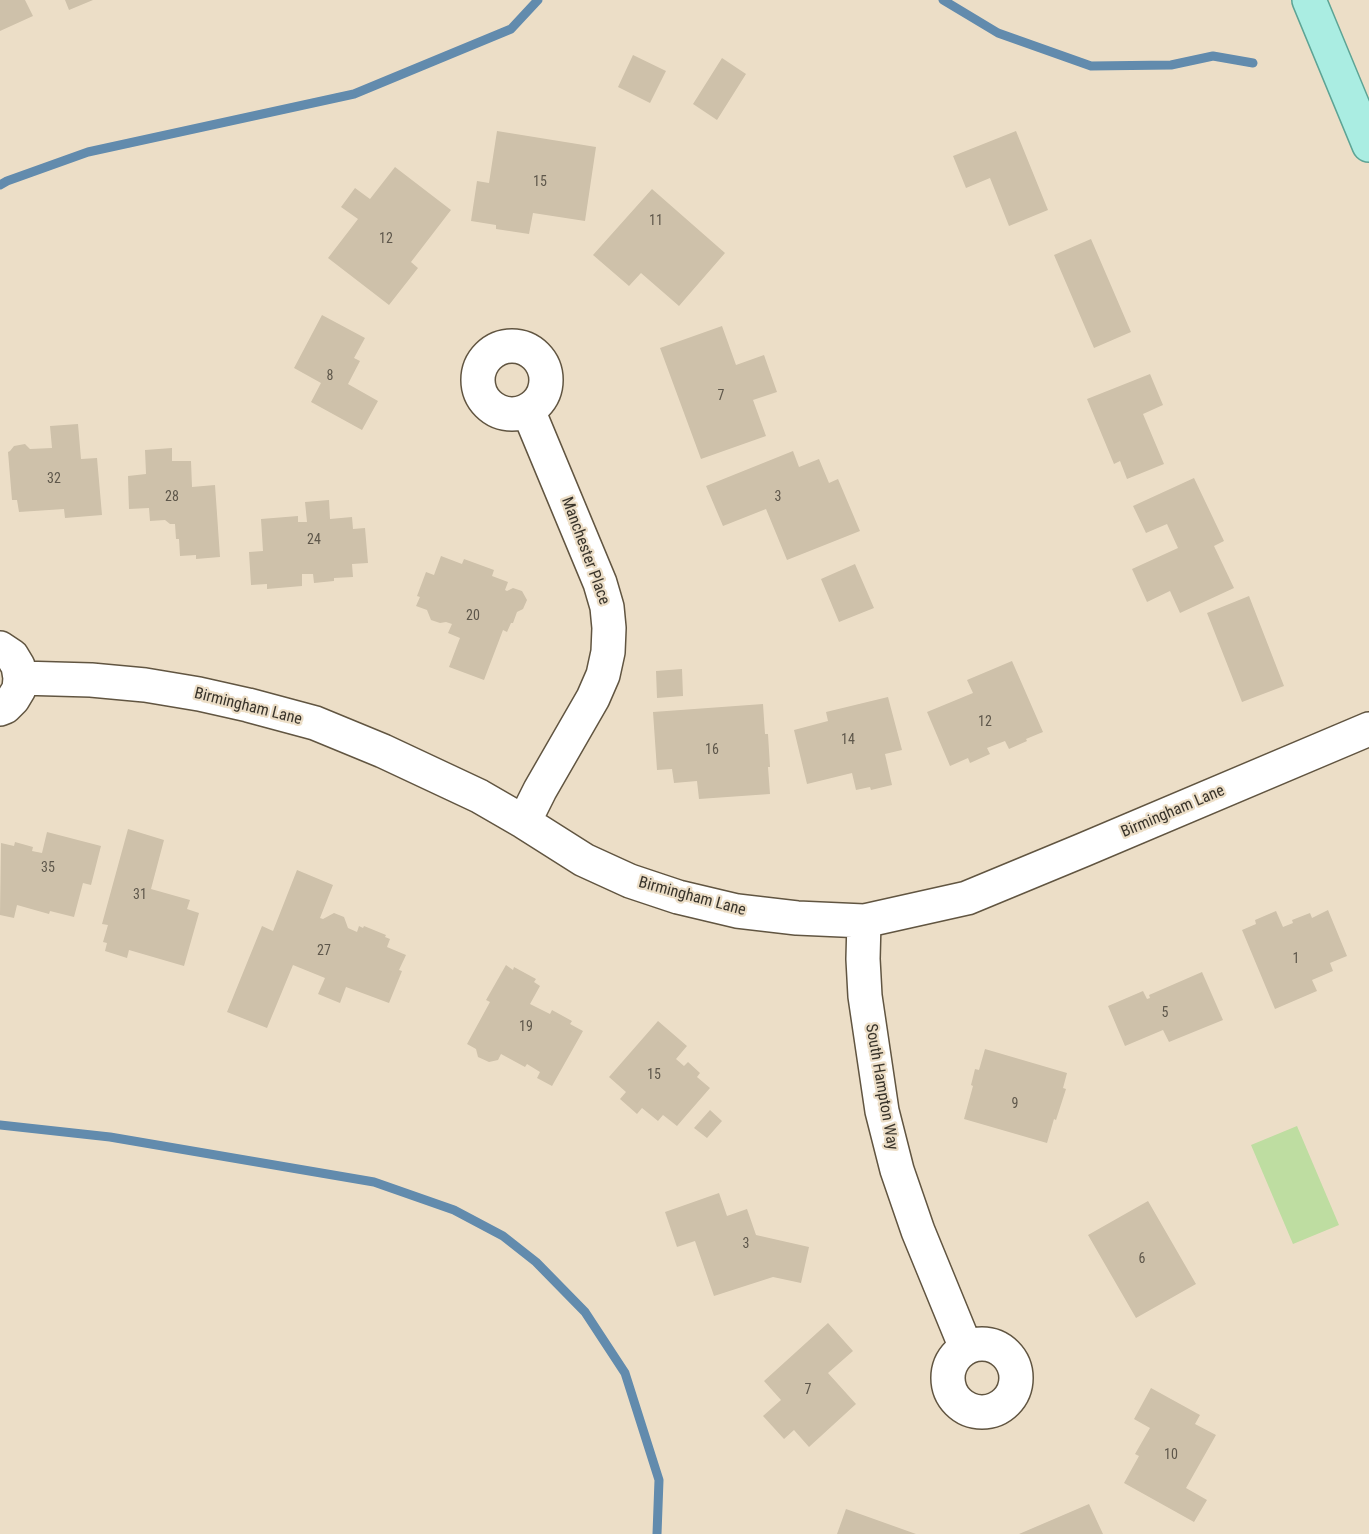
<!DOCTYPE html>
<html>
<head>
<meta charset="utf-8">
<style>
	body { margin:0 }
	canvas { display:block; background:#ecdec7 }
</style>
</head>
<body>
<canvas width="1369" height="1534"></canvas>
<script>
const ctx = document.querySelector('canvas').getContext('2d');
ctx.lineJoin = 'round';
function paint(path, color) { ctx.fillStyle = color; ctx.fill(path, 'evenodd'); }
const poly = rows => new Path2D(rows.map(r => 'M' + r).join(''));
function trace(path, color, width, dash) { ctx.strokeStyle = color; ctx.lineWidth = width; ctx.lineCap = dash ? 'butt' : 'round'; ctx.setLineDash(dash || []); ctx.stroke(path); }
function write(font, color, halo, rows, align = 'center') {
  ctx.font = font + ' "Roboto Condensed",sans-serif'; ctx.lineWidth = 4.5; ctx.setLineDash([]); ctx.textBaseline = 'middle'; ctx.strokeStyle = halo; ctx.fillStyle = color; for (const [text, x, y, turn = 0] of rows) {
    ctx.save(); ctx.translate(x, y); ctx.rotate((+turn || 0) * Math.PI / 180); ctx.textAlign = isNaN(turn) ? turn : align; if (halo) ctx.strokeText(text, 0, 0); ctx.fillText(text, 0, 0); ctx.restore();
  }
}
paint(poly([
	[1297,1126,1339,1225,1293,1244,1251,1145]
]), '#bedda1');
trace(poly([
	[943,0,998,33,1091,66,1171,65,1213,56,1253,63],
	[0,185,7,181,88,152,354,94,511,29,538,0],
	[0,1125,110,1137,374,1182,454,1210,503,1236,536,1262,585,1312,625,1373,659,1480,657,1534]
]), '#628bad', 9);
paint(poly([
	[0,0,25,0,33,16,0,31],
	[65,0,93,0,69,10],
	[633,55,666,71,650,103,618,87],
	[722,58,746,74,717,120,693,104],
	[497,131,596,147,585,221,533,213,529,234,496,229,496,225,471,221,477,181,489,183],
	[1016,131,1048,210,1009,226,990,178,966,188,953,156],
	[395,167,451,210,411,262,418,268,389,305,328,258,358,219,341,207,355,188,370,199],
	[652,189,725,253,679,306,641,273,629,286,593,255],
	[1091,239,1131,332,1094,348,1054,255],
	[322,315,365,338,354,358,360,361,348,384,378,401,362,430,311,402,321,383,294,368],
	[722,326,736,365,764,355,777,392,753,400,766,436,701,459,660,348],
	[1150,374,1163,405,1143,414,1164,464,1127,479,1120,461,1114,464,1087,399],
	[78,424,81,459,97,458,102,515,65,518,64,509,19,512,17,500,12,500,8,452,10,451,14,446,25,444,30,449,52,448,50,426],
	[172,448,172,461,191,461,192,487,215,485,220,557,196,559,196,555,180,556,179,539,176,539,175,524,170,524,165,520,150,521,149,508,129,509,128,476,146,474,145,450],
	[793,451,799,467,819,459,829,483,838,479,860,531,787,560,766,509,723,526,706,486],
	[1194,478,1224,541,1214,546,1234,588,1180,613,1170,591,1147,602,1132,569,1178,548,1167,524,1146,533,1133,506],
	[329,500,330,519,352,517,353,529,365,528,368,563,352,564,353,577,334,578,334,581,314,583,313,574,302,574,302,586,267,589,267,584,251,585,249,552,263,551,261,519,298,516,298,522,307,522,305,502],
	[441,556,462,564,464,559,494,570,492,576,508,582,505,590,507,591,513,588,522,591,527,600,523,609,517,612,513,623,511,623,507,632,503,630,484,680,449,667,460,638,448,633,452,624,446,622,440,623,431,620,427,610,416,606,420,597,417,596,426,572,434,575],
	[855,564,874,608,839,622,821,579],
	[1249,596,1284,686,1242,702,1207,613],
	[1012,661,1043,732,1026,739,1027,741,1009,749,1005,741,987,748,990,754,970,763,968,758,950,766,927,712,973,693,967,680],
	[682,669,683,696,657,698,656,671],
	[888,697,902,750,885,754,892,785,871,790,870,787,856,790,852,773,807,784,794,730,828,721,826,712],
	[763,704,765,734,768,734,770,767,768,767,770,794,699,799,697,781,674,783,672,769,657,770,653,712],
	[128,829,164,840,151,889,190,900,187,909,199,913,184,966,129,950,127,958,105,951,107,943,103,942,108,925,102,924],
	[47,832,101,846,91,885,83,883,74,917,50,911,49,914,17,905,14,918,0,915,1,843,14,846,15,842,33,847,32,851,42,853],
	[297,870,333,885,320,918,323,919,334,913,344,917,348,928,357,932,359,926,363,928,364,926,386,935,385,937,390,939,387,947,406,955,399,970,402,971,389,1003,346,987,340,1003,318,994,325,978,293,965,267,1028,227,1012,262,926,273,931],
	[1328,910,1347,956,1330,963,1333,971,1312,980,1317,991,1275,1009,1242,930,1256,924,1255,920,1276,911,1283,927,1293,923,1292,920,1310,913,1312,918],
	[506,965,513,970,514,967,536,979,534,982,540,986,530,1004,550,1014,552,1010,572,1021,570,1024,583,1031,552,1086,537,1078,540,1072,527,1064,525,1067,501,1054,498,1060,489,1062,478,1057,476,1049,467,1044,490,1002,486,1000],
	[1202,972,1223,1020,1169,1042,1163,1030,1125,1046,1108,1006,1143,991,1147,999,1150,998,1149,995],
	[658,1021,687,1046,676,1059,684,1066,688,1062,700,1073,697,1077,710,1088,677,1126,663,1115,658,1121,642,1108,637,1114,620,1099,626,1092,609,1077],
	[985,1049,1067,1073,1063,1088,1066,1089,1056,1120,1054,1119,1047,1143,964,1119,973,1086,971,1085,975,1069,979,1070],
	[710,1110,722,1121,707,1138,694,1128],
	[719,1193,727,1216,747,1209,756,1235,809,1247,801,1283,773,1277,714,1296,695,1241,677,1247,665,1212],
	[1148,1201,1196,1284,1136,1318,1088,1235],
	[828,1323,853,1351,828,1373,856,1404,809,1447,794,1430,784,1439,763,1416,781,1400,764,1381],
	[1151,1388,1200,1415,1195,1424,1216,1435,1186,1488,1207,1500,1194,1522,1124,1483,1139,1456,1135,1454,1150,1428,1134,1419],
	[1089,1504,1103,1534,1019,1534],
	[846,1509,916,1534,837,1534]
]), '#cec1aa');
const minor = poly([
	'478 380a34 34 0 1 1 68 0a34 34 0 1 1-68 0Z',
	[0,648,12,656,18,666,20,678,19,689,13,699,5,707,0,709],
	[20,678,91,680,145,685,199,694,248,705,315,723,383,751,479,796,524,822,584,860,630,881,678,897,737,911,797,918,864,921,967,898,1083,850,1369,729],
	[524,822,540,790,593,698,603,675,608,652,609,628,607,607,600,583,528,410],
	[864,921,863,959,865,996,882,1111,897,1170,918,1231,966,1348],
	'948 1378a34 34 0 1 1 68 0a34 34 0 1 1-68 0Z'
]);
const major = poly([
	[1309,0,1369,145]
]);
trace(minor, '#615541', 36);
trace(major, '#5da495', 36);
trace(minor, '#fff', 33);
trace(major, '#aaede2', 33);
write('14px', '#5e574b', null, [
	["15",540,182],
	["11",656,221],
	["12",386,239],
	["8",330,376],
	["7",721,396],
	["32",54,479],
	["28",172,497],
	["3",778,497],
	["24",314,540],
	["20",473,616],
	["12",985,722],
	["14",848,740],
	["16",712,750],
	["35",48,868],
	["31",140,895],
	["27",324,951],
	["1",1296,959],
	["5",1165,1013],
	["19",526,1027],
	["15",654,1075],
	["9",1015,1104],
	["3",746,1244],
	["6",1142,1259],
	["7",808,1390],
	["10",1171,1455]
]);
write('16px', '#39342b', '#ecdec7', [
	["Manchester Place",585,551,70],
	["Birmingham Lane",248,707,14],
	["Birmingham Lane",1173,812,-23],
	["Birmingham Lane",692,897,15],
	["South Hampton Way",881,1087,80]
]);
</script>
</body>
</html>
